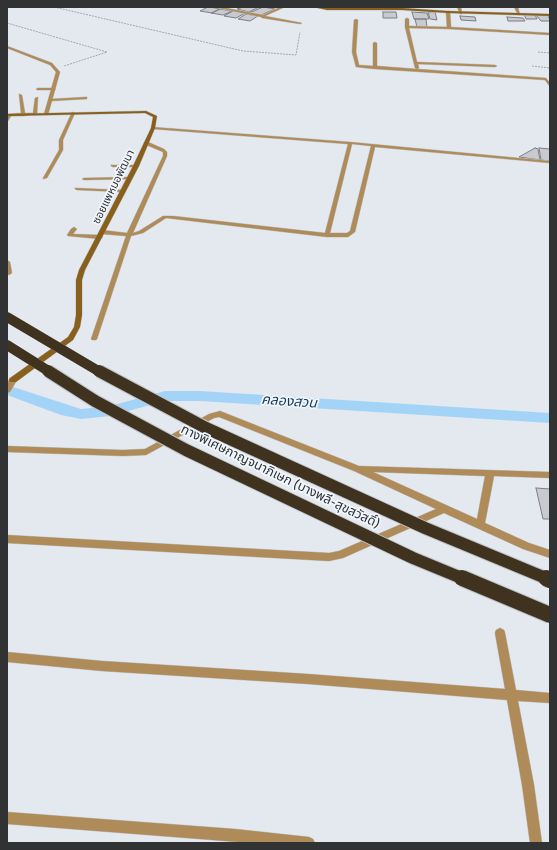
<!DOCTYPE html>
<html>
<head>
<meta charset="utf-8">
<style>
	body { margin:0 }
	#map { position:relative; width:557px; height:850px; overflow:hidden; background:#e3e9ef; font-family:"Varela Round",sans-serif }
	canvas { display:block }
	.frame { position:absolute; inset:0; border:8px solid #303234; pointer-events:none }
</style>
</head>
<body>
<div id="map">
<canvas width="557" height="850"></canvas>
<div class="frame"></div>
</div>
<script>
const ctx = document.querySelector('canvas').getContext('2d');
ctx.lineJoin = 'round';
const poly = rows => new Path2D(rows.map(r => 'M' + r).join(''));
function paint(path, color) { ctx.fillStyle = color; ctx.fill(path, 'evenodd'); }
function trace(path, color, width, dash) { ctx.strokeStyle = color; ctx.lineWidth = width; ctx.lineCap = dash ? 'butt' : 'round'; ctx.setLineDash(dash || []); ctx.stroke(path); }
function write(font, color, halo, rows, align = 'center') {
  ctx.font = font + ' "Varela Round","Noto Sans Thai",sans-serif'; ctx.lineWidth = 3.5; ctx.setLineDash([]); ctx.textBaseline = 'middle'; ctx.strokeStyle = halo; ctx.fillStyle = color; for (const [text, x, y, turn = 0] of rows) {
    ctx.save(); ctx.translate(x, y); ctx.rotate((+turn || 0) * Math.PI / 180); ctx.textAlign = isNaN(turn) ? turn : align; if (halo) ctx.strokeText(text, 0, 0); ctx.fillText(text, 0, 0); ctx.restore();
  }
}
paint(poly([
	[7,385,81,409,110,406,165,391,200,391,550,413,550,423,200,401,165,401,110,416,81,419,61,415,7,395,7,385]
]), '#a3d4f8');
const building = poly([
	[208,7,210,7,220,9,212,13,200,11,208,7],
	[243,7,259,7,249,12,237,9,243,7],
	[263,7,275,9,261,15,249,13,263,7],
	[220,9,232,11,223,15,211,13,220,9],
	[233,11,245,13,236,18,224,16,233,11],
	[383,12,396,12,397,18,383,18,383,12],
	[412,12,427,13,429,19,414,19,412,12],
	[428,12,435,12,437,20,430,19,428,12],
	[246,14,258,16,250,21,238,19,246,14],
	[524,14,535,15,537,19,526,19,524,14],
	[536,15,548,15,550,21,541,21,536,15],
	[460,16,475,17,476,21,461,20,460,16],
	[507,17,523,18,525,21,508,21,507,17],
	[415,19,426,19,427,27,417,27,415,19],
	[535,148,538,149,540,160,519,157,535,148],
	[539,148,550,149,550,161,541,160,539,148],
	[536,488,550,489,550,519,543,519,536,488]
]);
paint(building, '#c9c9d0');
trace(building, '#7d7e84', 1);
const lane = poly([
	[407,18,409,19,409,26,449,27,451,28,449,29,409,28,417,62,495,65,497,66,495,67,418,64,419,68,417,69,546,78,550,83,550,87,545,80,375,69,356,67,352,52,354,20,356,19,358,20,356,52,359,65,373,66,373,43,375,42,377,43,377,66,417,69,415,68,405,27,405,19,407,18],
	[38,88,54,88,56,89,54,90,37,90,36,89,38,88],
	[19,94,22,95,25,113,33,113,35,98,38,97,37,114,23,116,11,116,8,121,7,121,8,114,21,113,19,94],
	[86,97,87,97,87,99,51,101,49,100,51,99,86,97],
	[72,112,75,113,63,140,63,150,47,178,43,179,43,178,59,150,59,140,72,112],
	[152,127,350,142,550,161,550,163,375,147,355,232,348,237,327,237,166,218,143,233,131,236,97,339,96,340,92,340,91,339,126,236,102,234,99,232,102,230,127,233,163,156,163,152,144,144,144,142,148,142,164,149,167,152,167,156,133,233,139,231,163,216,173,216,325,233,348,144,153,129,151,128,152,127],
	[352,144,371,146,350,231,347,233,330,233,352,144],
	[111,165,136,165,138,166,136,167,113,167,111,166,111,165],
	[130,177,132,177,132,179,84,180,82,179,84,178,130,177],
	[75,188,123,190,125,191,123,192,77,190,75,189,75,188],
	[74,227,77,229,73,234,100,235,103,237,100,239,68,236,67,235,71,229,74,227],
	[7,260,10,262,12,273,9,275,7,274,7,260]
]);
const street = poly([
	[214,7,221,7,263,15,280,7,285,7,265,16,302,23,300,24,262,18,261,17,214,7],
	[457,7,461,7,462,14,460,14,457,7],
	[514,7,518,7,520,15,518,15,514,7],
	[448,11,450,12,451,27,550,33,550,35,449,29,447,28,446,12,448,11],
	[7,46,52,63,60,72,48,115,44,114,56,72,50,65,7,48,7,46],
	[10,378,13,378,17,380,10,392,7,393,7,384,10,378],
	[220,411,359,466,550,472,550,478,494,476,485,523,529,543,550,550,550,558,523,549,444,513,343,558,329,561,7,543,7,535,329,553,339,551,436,509,354,471,219,417,214,418,146,455,123,456,7,452,7,446,123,450,145,449,209,414,220,411],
	[373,472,485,476,477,519,373,472],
	[500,628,504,630,505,633,516,690,550,693,550,703,518,701,534,785,542,843,530,843,522,785,507,700,308,684,102,671,7,662,7,652,102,661,308,674,505,689,495,633,496,630,500,628],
	[7,812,235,829,309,837,313,839,315,843,251,843,7,824,7,812]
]);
const secondary = poly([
	[313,7,402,8,448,11,550,14,550,16,448,13,402,10,327,10,313,7],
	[146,111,157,116,155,128,139,166,85,270,82,280,82,315,80,327,73,340,16,382,10,382,9,380,10,378,68,337,74,327,76,315,76,280,79,270,133,166,151,128,153,117,145,113,7,116,7,114,146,111]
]);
trace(lane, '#bfc4ca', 1);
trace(street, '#bfc4ca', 1);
trace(secondary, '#bfc4ca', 1);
trace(poly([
	[54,7,243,51,296,55,300,32],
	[7,23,107,52,64,66],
	[538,52,550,53],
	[532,66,550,68]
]), '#a2a7ac', 1, [2, 1]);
paint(lane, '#ae8b58');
paint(street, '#ae8b58');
paint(secondary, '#88601b');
const highwayBridgeFar2 = poly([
	[7,317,100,372],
	[7,345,50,372]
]);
const highwayBridgeFar1 = poly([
	[48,371,95,401,186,450,413,558,464,579],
	[99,371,206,428,425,528,548,579]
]);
const highwayBridge = poly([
	[462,578,550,615],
	[546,578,550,580]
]);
trace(highwayBridgeFar2, '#bfc4ca', 10, []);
trace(highwayBridgeFar1, '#bfc4ca', 14, []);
trace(highwayBridge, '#bfc4ca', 18, []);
trace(highwayBridgeFar2, '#3f321f', 10);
trace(highwayBridgeFar1, '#3f321f', 12);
trace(highwayBridge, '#3f321f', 16);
write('11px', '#303234', '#f0f6fc', [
	["ซอยแพหมอพัฒนา",114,187,-64]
]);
write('13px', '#303234', '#f0f6fc', [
	["ทางพิเศษกาญจนาภิเษก (บางพลี-สุขสวัสดิ์)",280,477,26]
]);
write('italic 14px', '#153a52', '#f0f6fc', [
	["คลองสวน",289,402,4]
]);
</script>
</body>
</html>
